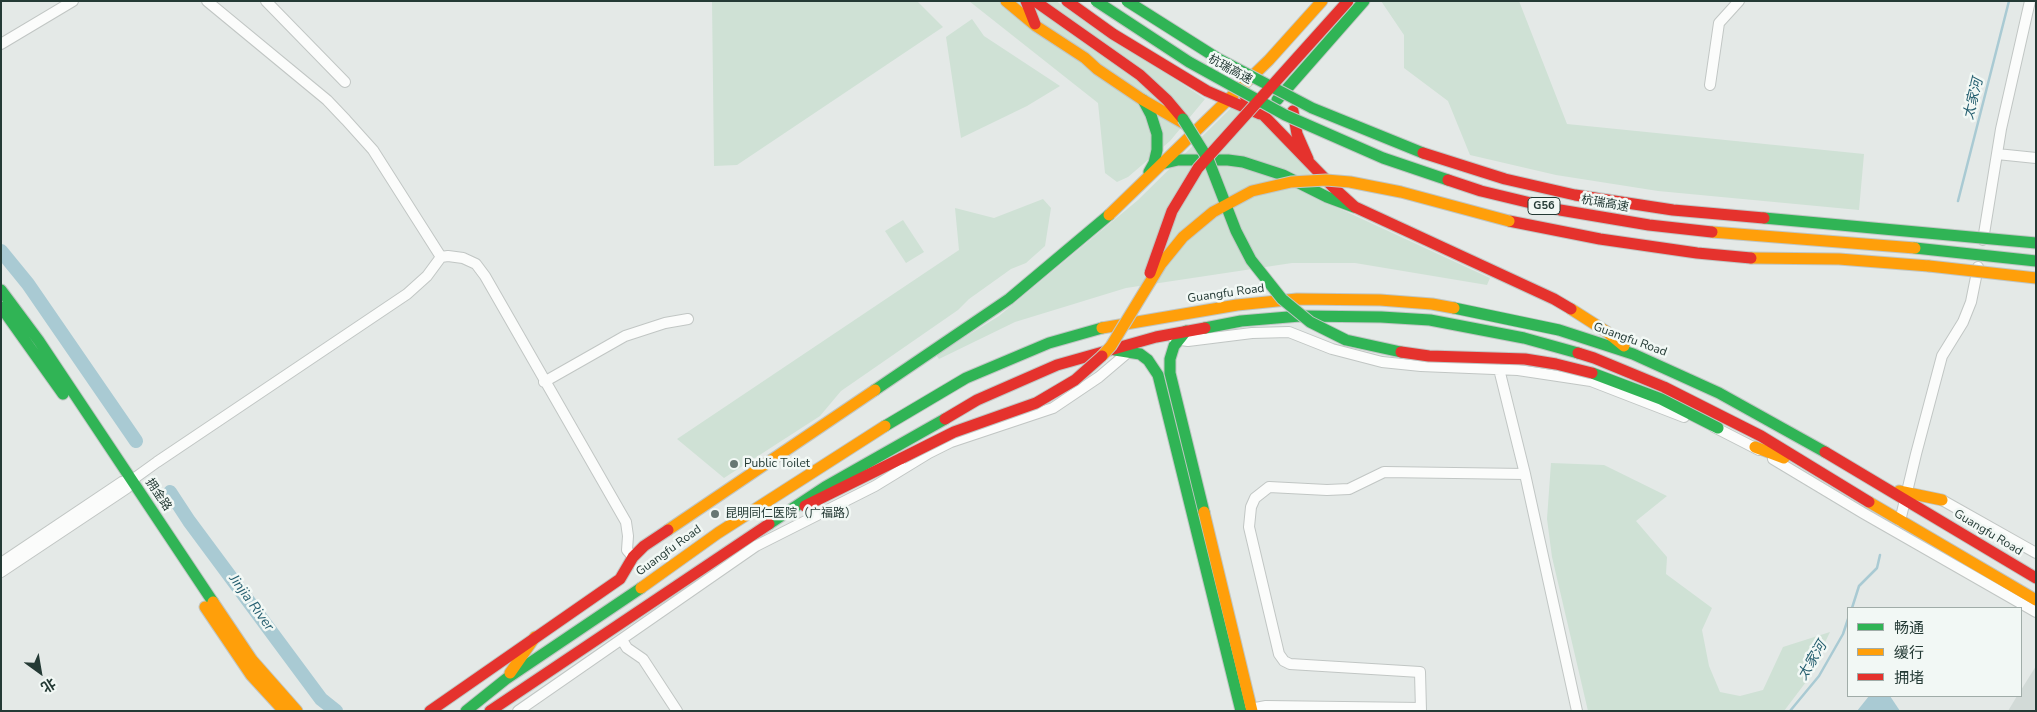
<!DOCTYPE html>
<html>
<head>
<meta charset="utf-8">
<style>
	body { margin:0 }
	#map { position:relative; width:2037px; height:712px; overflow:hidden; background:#e4e9e7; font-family:"Nunito Sans","Noto Sans SC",sans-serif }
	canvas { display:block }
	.frame { position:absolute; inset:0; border:2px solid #243a35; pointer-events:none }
	.legend { position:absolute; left:1847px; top:607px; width:175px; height:90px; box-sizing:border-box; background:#f2f8f5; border:1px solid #a0aca8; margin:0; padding:6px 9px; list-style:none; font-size:15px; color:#243a35 }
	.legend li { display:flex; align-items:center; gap:10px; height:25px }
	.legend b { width:25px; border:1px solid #a0aca8 }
	.north { position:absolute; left:15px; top:647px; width:50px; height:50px; -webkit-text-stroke:4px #f2f8f5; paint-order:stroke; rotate:148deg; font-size:14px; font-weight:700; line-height:20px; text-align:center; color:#243a35 }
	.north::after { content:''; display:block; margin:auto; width:18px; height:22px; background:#243a35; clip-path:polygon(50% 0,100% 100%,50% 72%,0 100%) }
</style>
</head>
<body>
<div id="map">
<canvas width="2037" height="712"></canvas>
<div class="frame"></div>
<ul class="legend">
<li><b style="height:6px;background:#30b455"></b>畅通</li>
<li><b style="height:6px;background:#ff9f0a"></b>缓行</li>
<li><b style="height:6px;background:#e5322d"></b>拥堵</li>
</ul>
<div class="north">北</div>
</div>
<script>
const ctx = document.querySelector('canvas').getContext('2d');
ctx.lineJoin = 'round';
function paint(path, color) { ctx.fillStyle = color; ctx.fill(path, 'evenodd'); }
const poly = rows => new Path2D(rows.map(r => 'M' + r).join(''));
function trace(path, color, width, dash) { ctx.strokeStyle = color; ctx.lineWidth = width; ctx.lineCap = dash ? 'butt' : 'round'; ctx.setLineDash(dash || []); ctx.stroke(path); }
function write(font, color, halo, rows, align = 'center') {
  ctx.font = font + ' "Nunito Sans","Noto Sans SC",sans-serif'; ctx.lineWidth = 5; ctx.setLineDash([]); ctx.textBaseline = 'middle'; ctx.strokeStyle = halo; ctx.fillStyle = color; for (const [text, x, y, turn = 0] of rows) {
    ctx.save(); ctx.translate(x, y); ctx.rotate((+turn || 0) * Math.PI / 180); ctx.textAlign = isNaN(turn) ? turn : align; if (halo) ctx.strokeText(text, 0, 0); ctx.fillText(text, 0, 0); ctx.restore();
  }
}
paint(poly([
	[2036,666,2036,711,2008,711,2017,696,2021,696,2021,690]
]), '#d2dad7');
paint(poly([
	[712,1,917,1,943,27,737,165,714,166],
	[969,1,1056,1,1116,43,1157,67,1205,99,1170,141,1128,177,1117,182,1105,173,1098,103],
	[1381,1,1519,1,1567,124,1864,154,1859,210,1658,191,1556,175,1470,155,1448,101,1404,68,1404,35],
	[972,19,984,36,1060,86,1027,106,961,138,946,37],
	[1232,107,1263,121,1303,164,1334,206,1490,278,1487,285,1355,263,1292,263,1126,288,1015,322,939,359,936,355,999,316,1138,200],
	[1043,199,1051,208,1045,246,1026,263,1011,269,969,299,958,310,841,391,820,416,724,478,677,439,959,250,955,208,994,218],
	[903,220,924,252,906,263,885,231],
	[1551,463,1604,465,1667,496,1636,521,1667,557,1666,574,1712,608,1702,630,1709,666,1720,692,1740,696,1763,690,1783,647,1830,632,1806,682,1784,711,1588,711,1552,557,1547,519]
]), '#cfe1d5');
paint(poly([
	[1869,696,1890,696,1900,711,1857,711]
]), '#a9cad3');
trace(poly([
	[1958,201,2009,1],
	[1852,608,1859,586,1877,568,1880,555],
	[1790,711,1819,676,1843,634,1848,619]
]), '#a9cad3', 2.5);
trace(poly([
	[1,251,28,284,136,441],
	[170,492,189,521,321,699,336,711]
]), '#a9cad3', 14);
const street = poly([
	[207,1,327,100,346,120,373,150,441,257],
	[266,1,345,82],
	[1,44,73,1],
	[1710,85,1719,23,1739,1],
	[1997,154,2036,158],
	[1983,240,2001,129,2030,1],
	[1174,339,1188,341,1252,333,1289,332,1332,349,1382,362,1421,366,1518,370,1591,381,1684,417],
	[1499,369,1525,474,1577,711],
	[544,382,625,336,665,323,688,319],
	[1714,427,1759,450],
	[1773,459,1863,513,2036,612],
	[1942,500,2036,553],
	[1900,521,1916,454,1942,356,1963,322,1971,302,1978,267],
	[1,563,122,482,132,480],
	[1,572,127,488,132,480,157,462,407,294,427,276,441,257,448,256,463,258,476,264,485,276,626,522,628,536,627,550,633,557],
	[622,640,627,648,643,659,677,711],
	[1245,710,1266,706,1421,708],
	[518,711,756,546,875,486,929,453,951,442,1053,408,1099,377,1132,349],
	[1421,711,1420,672,1290,664,1284,661,1279,654,1249,527,1251,507,1255,498,1269,487,1327,490,1349,489,1384,472,1525,474]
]);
const fast = poly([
	[1143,100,1151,115,1157,134,1157,150,1154,163,1149,172],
	[1277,100,1364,1],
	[1161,164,1178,160,1228,160,1243,162,1283,175,1327,197,1354,207],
	[1,290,39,341,213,602],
	[1,307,63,394],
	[1454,308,1559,330,1633,354,1719,393,1825,452],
	[1205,328,1241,321,1300,316,1381,317,1430,320,1524,338,1578,353],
	[1186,331,1174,346,1170,359,1170,373,1204,512],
	[1115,350,1140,354,1148,360,1158,375,1241,711],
	[1592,373,1661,399,1718,428],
	[875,390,1009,299,1109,215],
	[885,426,966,378,1049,343,1102,328],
	[769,524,825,487,945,419],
	[466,711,506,679,641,588]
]);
const slow = poly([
	[1006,1,1036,26,1085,58,1097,69,1143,100,1185,124],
	[1109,215,1269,60,1322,1],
	[1751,258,1839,259,1929,266],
	[1571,309,1607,332,1624,346],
	[1102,328,1237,305,1297,299,1380,300,1432,304,1454,308],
	[1755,447,1784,458],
	[1899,491,1942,500],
	[1869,502,2036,600],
	[1204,512,1252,711],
	[668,530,875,390],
	[641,588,718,533,885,426],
	[213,602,252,660,297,711],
	[205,607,251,675,284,711],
	[510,673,535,637]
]);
const jam = poly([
	[1026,1,1035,24],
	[1035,1,1140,75,1167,100,1183,119],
	[1067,1,1113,34,1207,91,1260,114],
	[1245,96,1333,187,1355,207,1554,299,1571,309],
	[1293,111,1297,134,1308,159],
	[1509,221,1600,239,1697,253,1751,258],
	[1578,353,1594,358,1664,387,1761,436,1869,502],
	[945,419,977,400,1057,365,1156,337,1205,328],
	[1825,452,2036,578],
	[805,506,902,458],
	[430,711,620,579,633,557,644,546,668,530],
	[490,711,769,524]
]);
trace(street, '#c1c6c4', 12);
trace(fast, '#c0c6c4', 13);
trace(slow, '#c0c6c4', 13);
trace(jam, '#c0c6c4', 13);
trace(street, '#fbfcfb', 10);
trace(fast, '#30b455', 11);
trace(slow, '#ff9f0a', 11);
trace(jam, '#e5322d', 11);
const fastBridge = poly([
	[1096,1,1189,62,1285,115,1383,158,1448,180],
	[1127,1,1217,58,1312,108,1423,153],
	[1183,119,1208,159,1236,231,1251,260,1282,299,1310,322,1346,340,1401,352],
	[1764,218,2036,243],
	[1915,248,2036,261]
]);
const slowBridge = poly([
	[1712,232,1915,248],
	[1929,266,2036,278],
	[1102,356,1111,346,1161,264,1183,237,1213,212,1252,191,1291,182,1326,180,1350,182,1401,192,1509,221]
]);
const jamBridge = poly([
	[1423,153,1505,179,1575,195,1673,210,1764,218],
	[1448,180,1481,191,1560,210,1649,225,1712,232],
	[1150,273,1172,211,1198,168,1348,1],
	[1401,352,1429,356,1525,359,1556,364,1592,373],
	[902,458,954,432,1036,403,1075,380,1102,356]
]);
trace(fastBridge, '#c0c6c4', 13, []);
trace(slowBridge, '#c0c6c4', 13, []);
trace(jamBridge, '#c0c6c4', 13, []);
trace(fastBridge, '#30b455', 11);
trace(slowBridge, '#ff9f0a', 11);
trace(jamBridge, '#e5322d', 11);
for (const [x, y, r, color] of [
	[734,464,5,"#677773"],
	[715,514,5,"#677773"]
]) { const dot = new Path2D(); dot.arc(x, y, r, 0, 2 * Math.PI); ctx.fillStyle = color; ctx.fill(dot); trace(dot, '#f2f8f5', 2); }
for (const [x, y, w] of [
	[1544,206,32]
]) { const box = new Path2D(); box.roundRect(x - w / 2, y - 8.5, w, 17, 4); ctx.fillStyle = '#f2f8f5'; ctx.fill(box); trace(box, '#243a35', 1); }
write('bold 11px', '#243a35', null, [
	["G56",1544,206]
]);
write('12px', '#243a35', '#f2f8f5', [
	["杭瑞高速",1230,70,29],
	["杭瑞高速",1605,204,10],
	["Guangfu Road",1226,294,-8],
	["Guangfu Road",1630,340,20],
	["拥金路",158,495,56],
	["Guangfu Road",1988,533,31],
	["Guangfu Road",669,551,-36]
]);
write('12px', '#243a35', '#f2f8f5', [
	["Public Toilet",744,464],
	["昆明同仁医院（广福路）",725,514]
], 'left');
write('italic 14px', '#245e6f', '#f2f8f5', [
	["太家河",1974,99,-76],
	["Jinjia River",251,603,54],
	["太家河",1813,661,-59]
]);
</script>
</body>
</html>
